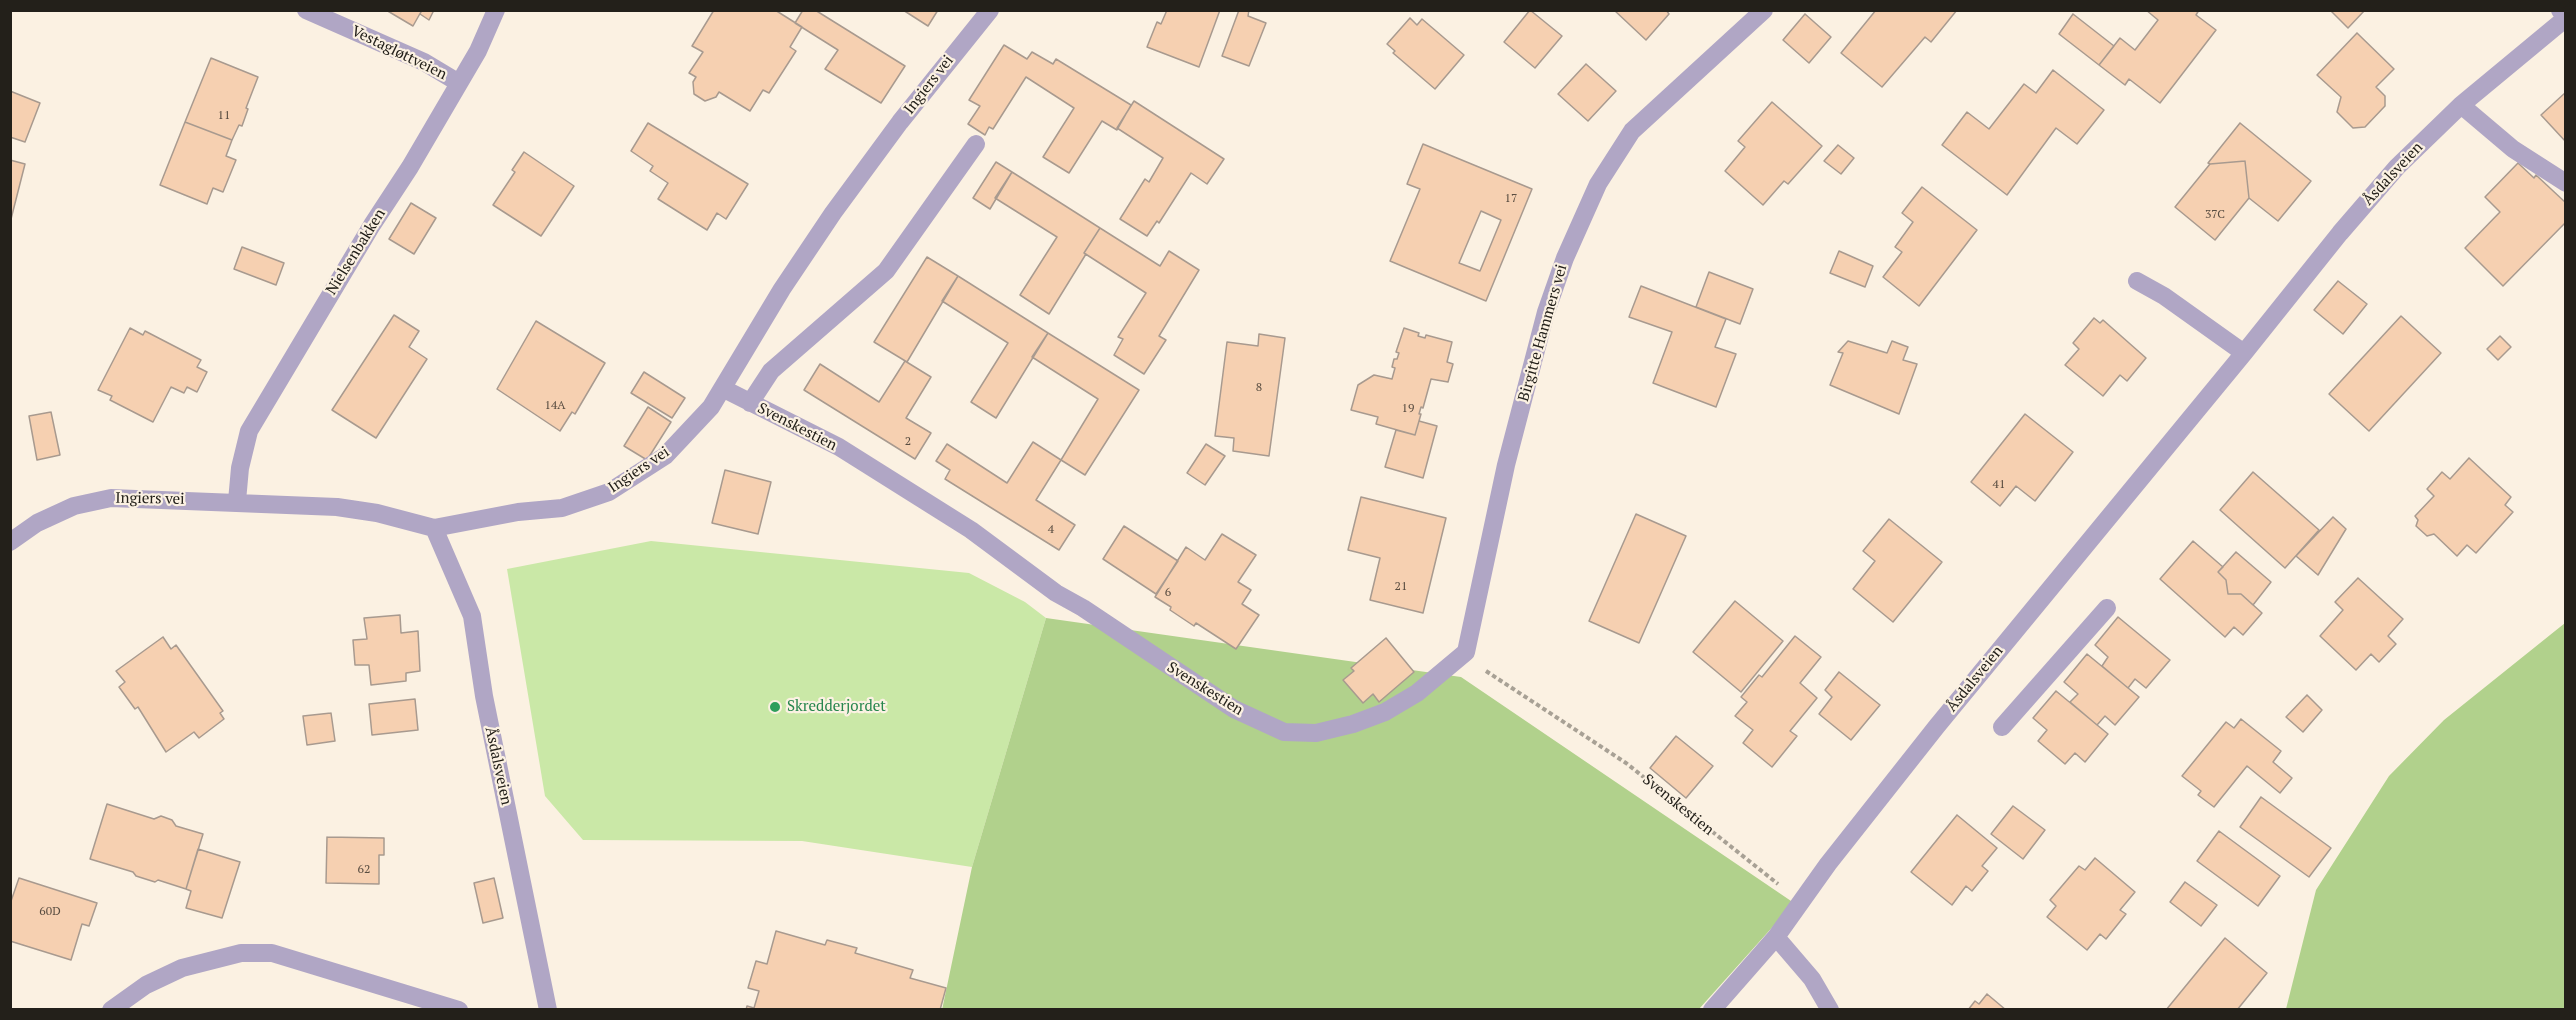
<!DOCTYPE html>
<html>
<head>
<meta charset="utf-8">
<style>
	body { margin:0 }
	#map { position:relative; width:2576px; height:1020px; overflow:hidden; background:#fbf1e2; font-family:"PT Serif",serif }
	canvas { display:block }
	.frame { position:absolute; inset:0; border:12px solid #23201a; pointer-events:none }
</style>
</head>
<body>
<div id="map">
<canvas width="2576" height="1020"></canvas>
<div class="frame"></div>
</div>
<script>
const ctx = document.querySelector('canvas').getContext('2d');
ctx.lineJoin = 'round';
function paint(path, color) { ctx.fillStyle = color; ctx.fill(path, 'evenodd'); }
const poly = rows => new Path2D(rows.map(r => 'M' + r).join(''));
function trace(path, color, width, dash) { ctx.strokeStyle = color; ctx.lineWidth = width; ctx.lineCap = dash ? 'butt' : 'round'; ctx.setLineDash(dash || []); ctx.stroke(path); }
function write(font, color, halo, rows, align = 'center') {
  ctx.font = font + ' "PT Serif",serif'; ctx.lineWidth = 4.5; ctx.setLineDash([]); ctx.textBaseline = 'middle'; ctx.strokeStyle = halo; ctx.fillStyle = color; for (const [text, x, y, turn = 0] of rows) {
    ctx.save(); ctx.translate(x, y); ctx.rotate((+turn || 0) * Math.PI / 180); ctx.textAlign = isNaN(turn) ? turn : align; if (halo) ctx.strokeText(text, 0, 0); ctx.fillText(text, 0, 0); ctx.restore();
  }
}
paint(poly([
	[651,541,969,573,1025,602,1046,618,972,867,802,841,583,840,545,796,507,569]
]), '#cae8a7');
paint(poly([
	[1046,618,1461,677,1794,903,1699,1009,942,1010,972,867],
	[2565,623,2565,1009,2286,1009,2316,890,2389,776,2444,720]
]), '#b1d18c');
const building = poly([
	[386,10,422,10,413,26,386,10],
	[422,10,434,10,429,20,420,14,422,10],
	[714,10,775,10,802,27,790,47,796,51,769,93,763,90,750,111,719,92,716,97,705,101,694,94,693,82,696,77,689,73,703,52,692,46,714,10],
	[803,10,815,10,905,66,881,103,825,69,838,50,795,23,803,10],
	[903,10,938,10,928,26,903,10],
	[1167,10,1220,10,1199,67,1147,47,1157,22,1161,24,1167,10],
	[1239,10,1249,10,1248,16,1266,23,1249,66,1222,56,1239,10],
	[1530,10,1562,36,1535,68,1504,42,1530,10],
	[1614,10,1666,10,1669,14,1646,40,1614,10],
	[1876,10,1957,10,1931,42,1925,37,1882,87,1841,53,1876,10],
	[2146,10,2199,10,2196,15,2216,30,2160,103,2129,79,2125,85,2099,65,2120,38,2135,50,2158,20,2146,10],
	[2330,10,2365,10,2348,28,2330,10],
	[1805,14,1831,37,1809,63,1783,40,1805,14],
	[2073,14,2114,46,2099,65,2059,34,2073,14],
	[1410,18,1417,25,1422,19,1464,55,1435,89,1393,53,1395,51,1387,44,1410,18],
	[2357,33,2394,69,2376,87,2385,96,2385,106,2365,127,2353,128,2337,112,2341,97,2317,75,2357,33],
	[1004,45,1027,59,1032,52,1053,64,1056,59,1131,105,1117,130,1102,121,1069,173,1043,157,1074,108,1026,77,993,129,989,127,985,135,968,124,980,106,969,100,1004,45],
	[211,58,258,77,246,108,248,109,242,126,239,125,232,140,185,122,211,58],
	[1586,64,1616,91,1588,121,1558,94,1586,64],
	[2053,70,2104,110,2077,144,2056,128,2007,195,1942,145,1967,112,1989,129,2024,84,2036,93,2053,70],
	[10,91,40,103,25,142,10,137,10,91],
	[2566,92,2566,142,2541,115,2566,92],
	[1134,101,1224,159,1207,184,1191,173,1159,223,1157,221,1147,236,1120,219,1145,179,1149,182,1163,158,1117,128,1134,101],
	[1772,102,1822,146,1788,184,1784,181,1763,205,1725,171,1745,147,1738,141,1772,102],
	[185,122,232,140,226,156,236,160,223,192,213,188,207,204,160,185,185,122],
	[648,123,748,184,726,219,717,213,707,230,658,199,668,183,650,171,653,166,631,151,648,123],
	[2240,123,2311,181,2278,221,2249,198,2245,161,2210,164,2208,163,2240,123],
	[1423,144,1532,189,1486,301,1390,261,1420,189,1407,184,1423,144],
	[1481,211,1501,220,1480,271,1459,263,1481,211],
	[1838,145,1854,158,1841,174,1824,161,1838,145],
	[524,152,574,186,541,236,493,205,515,172,512,170,524,152],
	[10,160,25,164,10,223,10,160],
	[2245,161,2249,198,2215,240,2175,207,2210,164,2245,161],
	[996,162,1012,172,990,209,973,198,996,162],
	[2518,163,2534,178,2536,175,2566,203,2566,222,2503,286,2465,248,2500,212,2485,197,2518,163],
	[1012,172,1100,228,1084,253,1086,254,1049,314,1020,295,1057,237,995,198,1012,172],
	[1922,187,1977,230,1919,306,1883,277,1902,252,1895,247,1913,222,1902,213,1922,187],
	[411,203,436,218,414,254,389,239,411,203],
	[1100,228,1160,266,1169,251,1199,270,1159,336,1166,340,1144,374,1114,355,1123,339,1118,337,1146,293,1084,253,1100,228],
	[242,247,284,263,276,285,234,269,242,247],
	[1839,251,1873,266,1865,287,1830,273,1839,251],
	[927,257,958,276,907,362,874,342,927,257],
	[1709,272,1753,289,1740,324,1696,307,1709,272],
	[958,276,1048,333,996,418,971,402,1008,343,942,301,958,276],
	[2338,281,2367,304,2343,334,2314,310,2338,281],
	[1641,286,1726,319,1715,347,1736,354,1716,407,1653,383,1672,332,1629,317,1641,286],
	[394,315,419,331,409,347,427,359,376,438,332,410,394,315],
	[2401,316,2441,353,2369,431,2329,394,2401,316],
	[2094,318,2100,323,2103,320,2146,358,2127,381,2120,375,2103,396,2065,365,2079,349,2073,343,2094,318],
	[536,321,605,363,575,414,572,412,560,431,497,389,536,321],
	[130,328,143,335,145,331,201,360,197,367,207,372,197,392,187,387,184,393,171,387,153,422,110,400,112,396,98,390,130,328],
	[1404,328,1419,333,1418,336,1425,338,1426,335,1452,342,1447,362,1453,364,1448,382,1431,379,1423,408,1421,407,1419,414,1421,414,1415,435,1376,424,1378,417,1351,410,1358,385,1374,375,1392,379,1395,368,1392,367,1394,359,1397,359,1399,353,1396,352,1404,328],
	[1048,333,1139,390,1085,475,1061,460,1098,399,1032,357,1048,333],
	[1259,334,1285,338,1269,456,1233,451,1234,438,1215,436,1227,342,1258,346,1259,334],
	[2500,336,2511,347,2498,360,2487,349,2500,336],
	[1848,341,1887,353,1892,341,1908,347,1903,360,1917,364,1899,414,1830,385,1843,353,1838,352,1848,341],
	[905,361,931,377,906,418,931,433,915,459,804,390,820,364,879,402,905,361],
	[644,372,685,398,672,418,631,393,644,372],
	[648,407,671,422,647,460,624,446,648,407],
	[51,412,60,455,37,460,29,416,51,412],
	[2025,414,2073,452,2035,501,2016,486,2000,506,1971,482,2025,414],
	[1419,421,1437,426,1423,478,1385,467,1396,430,1415,435,1419,421],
	[1033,442,1061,460,1036,500,1075,525,1059,550,945,479,950,470,936,461,947,444,1007,483,1033,442],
	[1206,444,1225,456,1205,485,1187,473,1206,444],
	[2469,458,2511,497,2505,505,2513,512,2476,553,2467,545,2457,556,2434,534,2427,536,2416,526,2418,520,2415,516,2434,496,2427,489,2442,472,2450,479,2469,458],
	[725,470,771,482,758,534,712,523,725,470],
	[2253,472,2319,530,2285,568,2220,510,2253,472],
	[1361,497,1446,518,1423,613,1370,600,1380,558,1348,550,1361,497],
	[1636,514,1686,536,1639,643,1589,621,1636,514],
	[2333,517,2346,529,2318,575,2296,556,2333,517],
	[1889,519,1942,562,1893,622,1853,589,1875,561,1863,551,1889,519],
	[1124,526,1178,561,1156,594,1103,559,1124,526],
	[1222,534,1256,555,1238,582,1251,590,1242,604,1259,615,1236,649,1196,623,1194,626,1170,610,1171,607,1155,597,1186,547,1205,560,1222,534],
	[2193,541,2223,567,2218,572,2226,580,2228,594,2241,594,2262,613,2243,635,2234,627,2225,637,2160,579,2193,541],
	[2236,552,2271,582,2253,605,2241,594,2228,594,2226,580,2218,572,2236,552],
	[2358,578,2403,619,2388,636,2396,644,2379,662,2371,654,2356,670,2320,636,2343,610,2335,602,2358,578],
	[1735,601,1783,641,1741,692,1693,652,1735,601],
	[400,615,401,633,418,631,420,671,406,673,406,681,371,685,369,665,355,665,353,640,367,639,364,618,400,615],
	[2118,617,2170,660,2146,688,2135,679,2128,688,2102,666,2108,657,2095,645,2118,617],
	[1795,636,1821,657,1800,683,1817,698,1790,731,1797,736,1772,767,1743,743,1753,730,1735,716,1747,702,1741,697,1759,675,1762,677,1795,636],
	[163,637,171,649,176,645,223,711,220,713,224,719,199,738,194,732,166,752,138,707,135,709,119,687,125,682,116,671,163,637],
	[1386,638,1414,672,1379,702,1373,694,1363,703,1343,680,1354,671,1351,668,1386,638],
	[2087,654,2139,697,2115,725,2105,716,2097,725,2070,702,2078,694,2064,682,2087,654],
	[1839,672,1880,705,1851,740,1819,714,1832,697,1825,690,1839,672],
	[2056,691,2108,734,2085,762,2075,753,2065,764,2038,741,2047,730,2033,718,2056,691],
	[2307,695,2322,710,2303,732,2286,717,2307,695],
	[415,699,418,730,372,735,369,704,415,699],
	[331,713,335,741,307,745,303,716,331,713],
	[2241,719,2281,751,2273,762,2292,778,2280,793,2247,766,2214,807,2198,795,2201,791,2182,776,2226,722,2234,728,2241,719],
	[1676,736,1713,766,1686,798,1650,768,1676,736],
	[2261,797,2331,848,2309,877,2240,827,2261,797],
	[107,804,154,819,161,816,172,820,176,826,203,834,186,889,158,880,155,882,136,876,133,872,90,859,107,804],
	[2013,806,2045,830,2023,859,1991,834,2013,806],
	[1957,815,1997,848,1982,866,1988,871,1972,891,1966,886,1952,905,1911,872,1957,815],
	[2219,831,2280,876,2258,906,2197,861,2219,831],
	[327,837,384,838,384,855,379,855,379,884,326,883,327,837],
	[198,849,240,862,222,918,186,908,191,891,186,889,198,849],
	[2095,858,2135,892,2120,910,2126,914,2106,939,2100,934,2087,950,2047,917,2056,906,2050,900,2079,866,2085,870,2095,858],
	[19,878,97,903,89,926,82,924,71,960,10,941,10,904,19,878],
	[494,878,503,918,483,923,474,883,494,878],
	[2185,882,2217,905,2201,926,2170,902,2185,882],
	[776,931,825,945,827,940,857,948,855,953,913,970,910,978,946,988,940,1010,746,1010,747,1006,754,1008,759,991,748,988,756,961,767,964,776,931],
	[2225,938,2267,973,2237,1010,2166,1010,2225,938],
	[1987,994,2006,1010,1968,1010,1975,1001,1979,1004,1987,994]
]);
paint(building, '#f6d0b1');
trace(building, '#a89a8f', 1.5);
trace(poly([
	[1486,671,1626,763,1778,884]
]), '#a8a195', 4, [4.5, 3]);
trace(poly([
	[306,10,424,62,459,83],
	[2461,105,2513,149,2566,183],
	[2137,281,2164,296,2244,353],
	[724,389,839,447,971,530,1056,593,1083,608,1234,709,1284,732,1316,733,1353,724,1385,712,1417,693,1466,652,1506,465,1546,312,1565,258,1598,184,1632,131,1764,10],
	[750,403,771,371,886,271,976,144],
	[237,501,240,468,249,431,372,225,410,167,478,51,496,10],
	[434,528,472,616,484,696,548,1010],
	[10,542,37,523,74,506,111,498,337,507,377,513,434,528,518,512,562,508,609,492,665,456,711,407,782,289,833,213,900,122,990,10],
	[2002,727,2107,608],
	[1776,937,1812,979,1830,1010],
	[111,1010,146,985,182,968,241,953,272,953,459,1010],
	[1712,1010,1776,937,1828,864,1937,726,2244,353,2340,233,2397,167,2461,105,2566,18,2560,10]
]), '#b0a6c5', 18);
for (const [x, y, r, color] of [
	[775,707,6,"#2e9e5b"]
]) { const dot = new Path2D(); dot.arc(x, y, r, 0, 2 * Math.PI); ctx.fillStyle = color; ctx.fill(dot); trace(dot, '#fbf1e2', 2); }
write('12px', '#584c40', null, [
	["11",224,116],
	["17",1511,199],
	["37C",2215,215],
	["8",1259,388],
	["14A",555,406],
	["19",1408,409],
	["2",908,442],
	["41",1999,485],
	["4",1051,530],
	["21",1401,587],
	["6",1168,593],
	["62",364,870],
	["60D",50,912]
]);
write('15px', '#23201a', '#fbf1e2', [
	["Vestagløttveien",399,53,26],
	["Ingiers vei",929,85,-52],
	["Åsdalsveien",2393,174,-47],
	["Nielsenbakken",356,252,-58],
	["Birgitte Hammers vei",1543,333,-74],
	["Svenskestien",797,427,27],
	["Ingiers vei",639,470,-34],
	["Ingiers vei",150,499,1],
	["Åsdalsveien",1975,679,-51],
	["Svenskestien",1205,689,32],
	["Åsdalsveien",498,766,78],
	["Svenskestien",1678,805,39]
]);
write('15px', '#27864d', '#fbf1e2', [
	["Skredderjordet",787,707]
], 'left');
</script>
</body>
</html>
